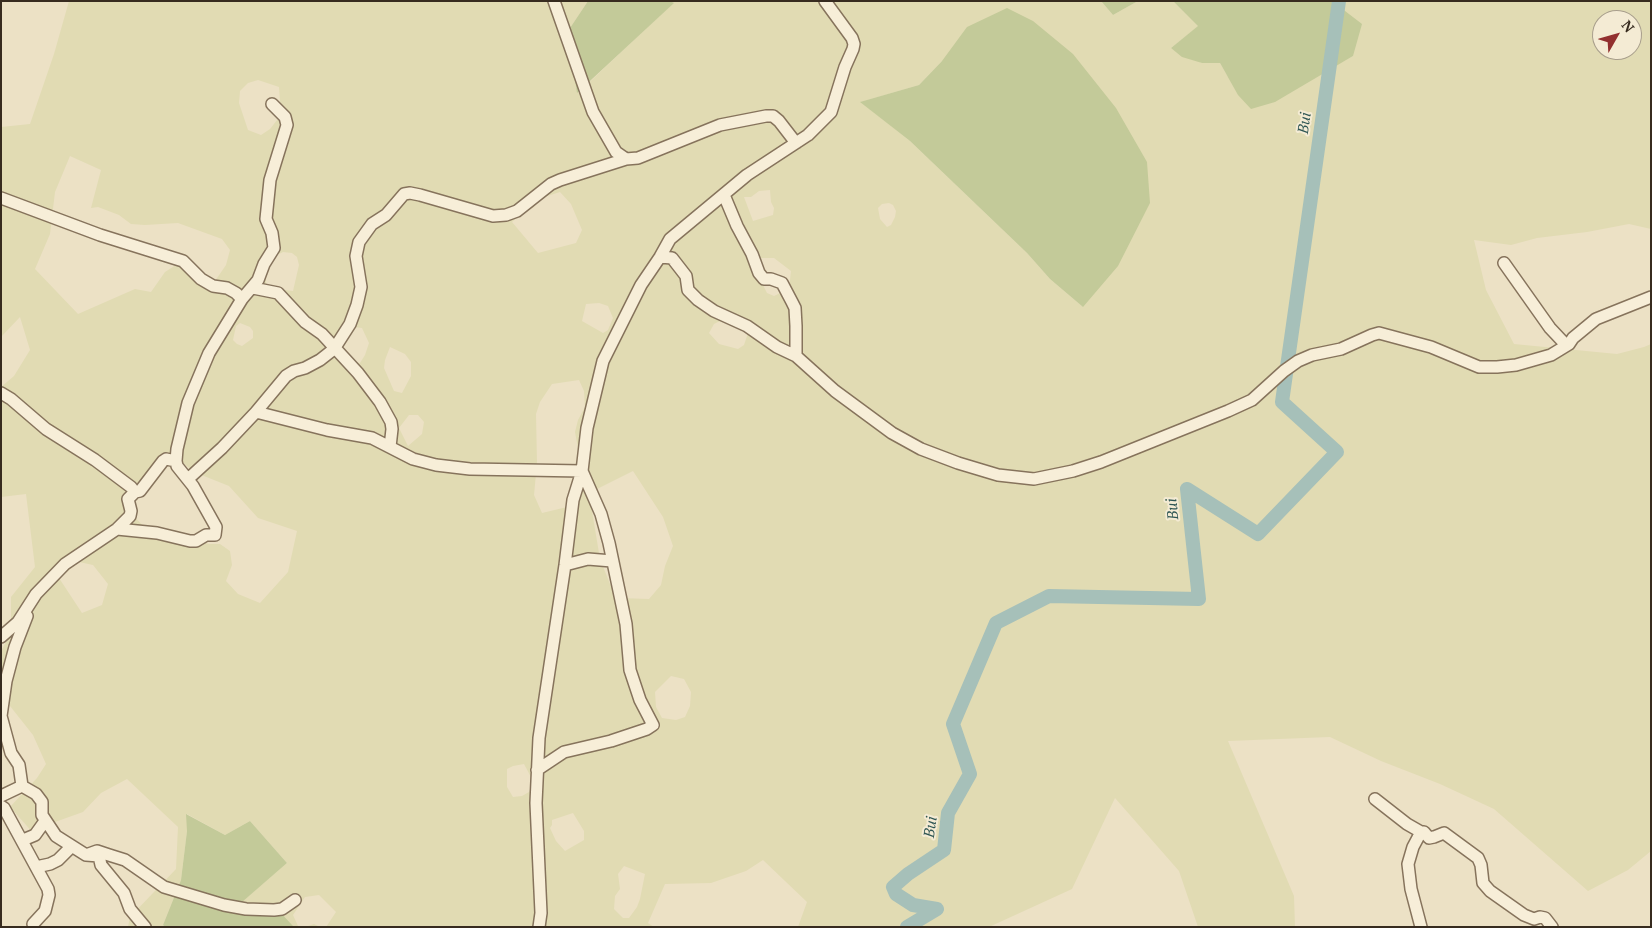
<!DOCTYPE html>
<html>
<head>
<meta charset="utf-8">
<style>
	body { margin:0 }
	#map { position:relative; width:1652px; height:928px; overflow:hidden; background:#ece1c5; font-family:"PT Serif",serif }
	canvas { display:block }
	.frame { position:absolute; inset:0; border:2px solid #372b1f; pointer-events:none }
	.north { position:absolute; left:1592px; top:10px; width:50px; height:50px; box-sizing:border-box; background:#f4ebd4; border:1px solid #a89e8c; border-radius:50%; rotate:52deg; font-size:14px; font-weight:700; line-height:20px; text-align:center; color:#372b1f }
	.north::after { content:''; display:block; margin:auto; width:18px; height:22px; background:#92302f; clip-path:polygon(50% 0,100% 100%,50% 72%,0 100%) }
</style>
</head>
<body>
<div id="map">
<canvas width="1652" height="928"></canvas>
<div class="frame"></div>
<div class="north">N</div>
</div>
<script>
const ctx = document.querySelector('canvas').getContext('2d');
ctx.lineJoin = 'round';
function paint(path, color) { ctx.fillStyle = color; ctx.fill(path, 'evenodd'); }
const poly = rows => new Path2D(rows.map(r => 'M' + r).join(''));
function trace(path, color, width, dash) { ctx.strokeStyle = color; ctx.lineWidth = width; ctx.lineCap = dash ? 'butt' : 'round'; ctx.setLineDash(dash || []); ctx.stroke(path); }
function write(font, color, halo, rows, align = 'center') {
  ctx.font = font + ' "PT Serif",serif'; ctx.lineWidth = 4; ctx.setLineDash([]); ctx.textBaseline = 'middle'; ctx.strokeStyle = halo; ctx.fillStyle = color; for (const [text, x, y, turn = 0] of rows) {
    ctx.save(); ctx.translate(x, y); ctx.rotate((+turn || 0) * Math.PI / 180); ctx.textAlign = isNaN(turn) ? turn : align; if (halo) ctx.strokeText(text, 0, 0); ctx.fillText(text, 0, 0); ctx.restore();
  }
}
paint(poly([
	[69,1,588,1,568,31,578,93,673,3,670,1,1101,1,1113,15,1138,1,1169,1,1174,2,1199,26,1171,48,1202,63,1220,63,1228,77,1314,78,1353,56,1338,6,1332,1,1651,1,1651,229,1629,224,1587,232,1537,238,1511,245,1474,240,1486,290,1514,344,1617,354,1644,347,1651,344,1651,851,1628,870,1588,891,1494,809,1440,784,1381,761,1330,737,1228,741,1294,896,1295,927,1198,927,1179,871,1115,798,1072,889,989,927,798,927,807,902,763,860,746,871,711,883,665,884,648,923,654,927,326,927,336,912,319,895,305,897,293,915,298,926,308,926,314,924,320,927,294,927,281,913,233,909,287,863,250,821,225,835,187,814,187,831,181,880,163,925,165,927,128,927,130,917,176,869,178,827,127,779,101,793,83,812,55,822,35,835,10,807,37,778,46,764,33,735,10,706,1,683,1,651,11,633,11,597,35,567,26,494,1,497,1,387,14,376,30,350,20,317,1,337,1,127,30,124,54,54],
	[1602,20,1632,20,1632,50,1602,50],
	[942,61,1083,307,1050,279,1027,253,910,141,861,102,919,85],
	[258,80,279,87,281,115,270,129,261,135,248,130,239,103,240,91,248,83],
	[70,156,101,170,91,208,98,207,119,215,131,224,145,225,178,223,222,239,230,250,226,265,215,281,194,268,179,263,165,272,151,292,135,289,78,314,35,269,50,234,55,192],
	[770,190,771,202,774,208,773,215,753,221,744,197,751,197,759,191],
	[560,192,571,204,582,230,576,243,538,253,512,222,525,210,533,208,541,198],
	[889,203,893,205,896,211,895,217,891,225,887,227,880,219,878,208,882,204],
	[283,252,292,253,297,257,299,265,293,291,269,288,266,283,266,273,273,257],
	[762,258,774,258,791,271,789,289,774,296,767,293,763,285,756,276,758,261],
	[599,303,608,306,613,318,608,330,603,333,582,321,586,304],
	[728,320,748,333,744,345,738,349,719,344,709,333,714,324,720,321],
	[240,323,250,327,253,331,253,338,242,346,237,344,233,340,236,326],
	[354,327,362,328,369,343,365,355,360,363,355,362,344,355,341,341],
	[390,347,405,354,411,362,411,376,402,393,394,391,384,368,385,360],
	[579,380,584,391,585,407,578,420,575,432,580,459,567,507,542,513,534,495,537,463,536,414,540,402,552,384],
	[409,415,418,415,424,422,422,434,408,446,399,428],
	[175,456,194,472,229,486,258,518,297,531,288,572,260,603,238,594,226,581,232,565,230,551,220,544,209,544,183,537,147,530,127,509,162,462],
	[633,471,663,517,673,546,665,566,661,585,649,599,619,598,610,584,600,559,589,493],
	[79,562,93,565,108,584,102,605,82,613,59,578],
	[671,676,684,679,691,692,690,706,685,717,676,720,662,718,656,707,655,692],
	[524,764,533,781,529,792,522,796,513,797,507,787,507,769,513,766],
	[573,813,584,831,584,840,565,851,556,841,550,828,552,825,552,820],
	[624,866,645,874,640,899,637,907,629,918,623,918,614,909,615,896,620,889,618,874]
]), '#e1dbb3');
paint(poly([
	[588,1,670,1,674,3,577,93,568,31],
	[1101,1,1138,1,1113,15],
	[1169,1,1332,1,1362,24,1353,56,1275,102,1251,109,1238,95,1220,63,1202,63,1182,57,1171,48,1198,26,1174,2],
	[1007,8,1033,21,1073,54,1116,108,1147,162,1150,203,1118,266,1083,307,1050,279,1027,253,910,141,860,102,919,85,942,61,967,27],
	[186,814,225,835,250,821,287,863,234,909,281,913,294,927,165,927,163,925,181,880,187,831]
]), '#c3ca99');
trace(poly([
	[907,927,937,909,913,905,896,894,893,887,908,874,944,850,948,813,970,774,953,724,996,623,1049,596,1199,599,1187,489,1258,534,1337,452,1282,402,1339,1]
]), '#a6c0b9', 14);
const minor = poly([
	[554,1,593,112,616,152,626,159,638,158,720,125,766,116,773,116,779,121,796,143],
	[724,195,737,226,752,254,759,273,764,279,771,279,782,283,792,302,795,308,796,326,796,356],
	[1,198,100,235,183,261,201,279,213,286,227,288,236,293,242,299],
	[660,257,672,258,686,276,688,290,698,300,714,311,747,326,777,347,796,356,835,391,892,433,921,449,958,463,998,475,1034,479,1073,471,1101,462,1228,411,1252,400,1284,371,1298,361,1312,355,1341,349,1372,335,1379,333,1431,347,1479,367,1497,367,1516,365,1551,355,1569,344,1573,338,1596,319,1651,297],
	[1504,263,1550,328,1566,345],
	[253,288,278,293,305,322,322,334,358,373,380,402,391,422,392,429,390,447],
	[1,393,11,399,46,429,95,460,131,487,135,492],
	[256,412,327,430,372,438,413,459,436,465,470,469,582,471,601,514,609,543,626,624,630,670,640,700,653,725,647,729,611,741,564,752,537,770],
	[188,479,222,448,256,412,286,376,294,371,305,368,320,360,334,349,350,324,357,305,361,287,356,256,359,242,372,224,386,215,404,194,410,193,420,195,493,216,506,215,517,211,551,184,560,180,626,159],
	[117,529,157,533,190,541,196,541,206,535,215,535,216,527,193,486,177,466,176,461,177,449,188,403,209,353,242,299,258,280,264,264,274,248,272,233,266,219,270,180,287,125,285,117,272,104],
	[565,565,588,559,612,561],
	[1,637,18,622,36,594,65,564,117,529,130,516,131,511,128,499,135,492,140,491,163,461,166,459,176,461],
	[22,786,19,765,11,753,1,716,6,681,15,647,27,616],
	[1,796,22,786,36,794,42,802,42,815,56,836,86,855,99,856,101,865,124,893,130,909,145,927],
	[1375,799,1407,824,1421,832,1413,847,1408,864,1411,889,1421,927],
	[1,806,4,808,48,889,49,895,45,911,33,924],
	[1421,832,1424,832,1429,838,1434,837,1444,833,1478,858,1481,865,1483,883,1490,891,1524,915,1534,919,1540,917,1545,918,1552,927],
	[23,840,35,835,45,821],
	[86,855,97,851,109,855,125,860,164,887,224,905,246,909,274,910,282,909,295,900],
	[36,867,50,864,58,860,72,846],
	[539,927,541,913,536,803,539,738,565,565,573,500,582,471,587,428,603,361,641,285,660,257,670,239,747,175,808,135,831,112,845,67,853,49,854,44,852,38,825,1]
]);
trace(minor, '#86735c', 14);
trace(minor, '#f7eed8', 11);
write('italic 15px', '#2f5654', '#f4ebd4', [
	["Bui",1305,123,-82],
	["Bui",1173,509,-96],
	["Bui",931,827,-82]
]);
</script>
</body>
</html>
